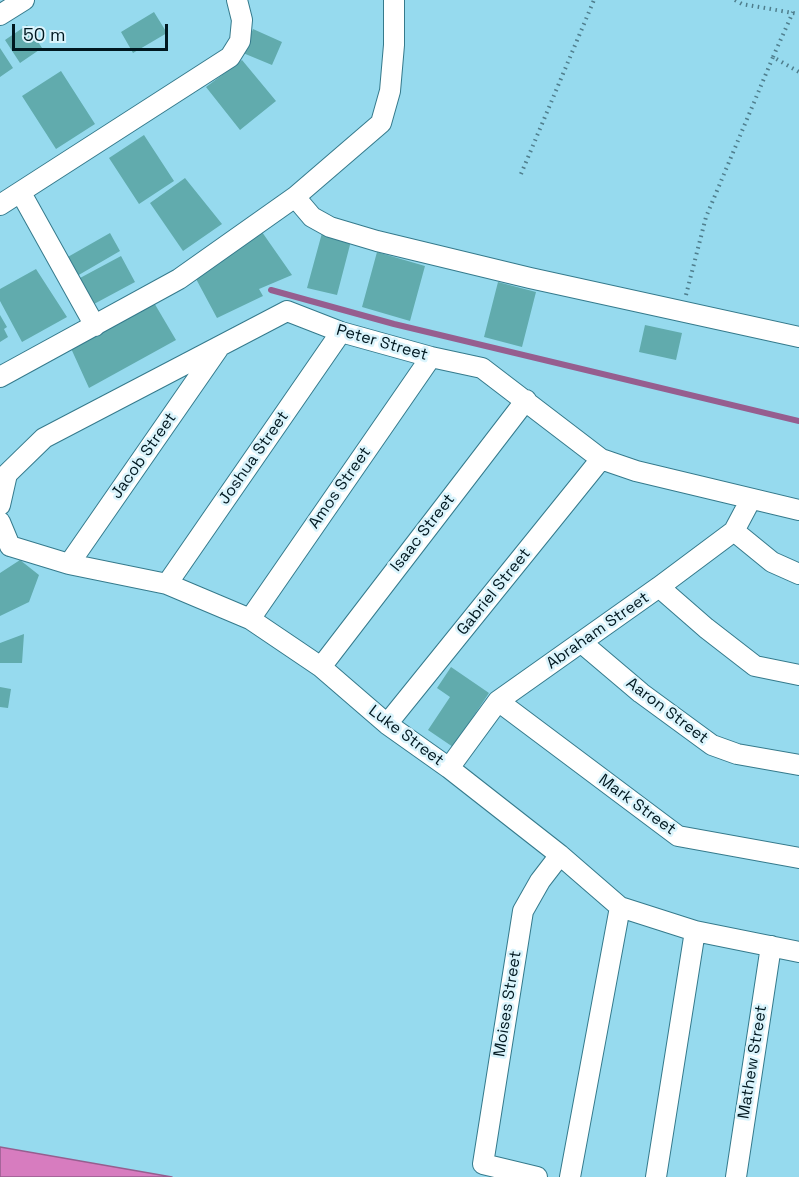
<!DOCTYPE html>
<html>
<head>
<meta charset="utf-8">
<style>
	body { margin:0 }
	#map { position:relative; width:799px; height:1177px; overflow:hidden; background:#96daee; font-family:"Space Grotesk",sans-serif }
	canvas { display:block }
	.scale { position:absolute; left:12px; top:24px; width:156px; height:27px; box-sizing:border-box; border:3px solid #001820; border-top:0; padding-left:8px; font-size:18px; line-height:21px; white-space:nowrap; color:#001820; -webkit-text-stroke:4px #daf4fc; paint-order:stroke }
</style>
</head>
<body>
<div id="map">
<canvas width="799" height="1177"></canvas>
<div class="scale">50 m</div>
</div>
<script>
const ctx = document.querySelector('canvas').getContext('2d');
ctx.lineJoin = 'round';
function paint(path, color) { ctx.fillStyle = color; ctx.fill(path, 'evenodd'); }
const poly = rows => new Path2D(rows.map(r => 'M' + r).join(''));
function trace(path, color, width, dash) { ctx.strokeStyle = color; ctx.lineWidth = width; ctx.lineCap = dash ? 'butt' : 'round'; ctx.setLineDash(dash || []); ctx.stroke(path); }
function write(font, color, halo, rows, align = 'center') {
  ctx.font = font + ' "Space Grotesk",sans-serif'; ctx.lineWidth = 5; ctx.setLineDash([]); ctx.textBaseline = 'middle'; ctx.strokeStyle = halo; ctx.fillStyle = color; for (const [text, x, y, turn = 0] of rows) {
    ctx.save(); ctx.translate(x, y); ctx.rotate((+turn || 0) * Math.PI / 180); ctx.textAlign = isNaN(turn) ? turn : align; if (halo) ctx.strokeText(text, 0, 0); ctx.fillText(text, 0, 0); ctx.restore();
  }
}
const water = poly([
	[0,1147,172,1177,0,1177,0,1147]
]);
paint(water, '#d77cbf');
trace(water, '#965e8f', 1.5);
trace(poly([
	[271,290,394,324,799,421]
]), '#965e8f', 6);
paint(poly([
	[154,12,167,33,133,53,121,32],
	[27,25,42,48,20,63,5,40],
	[253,29,282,42,272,65,243,53],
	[0,48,13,68,0,77],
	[242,60,276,101,240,130,206,87],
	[61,71,95,124,56,149,22,96],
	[144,135,174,181,139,204,109,158],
	[185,178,222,224,183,251,150,203],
	[262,232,292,275,259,289,263,296,217,318,195,277],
	[110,233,120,251,77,276,66,258],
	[322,233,351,241,337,295,307,288],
	[377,252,425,266,410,321,362,307],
	[121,256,135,282,94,304,80,278],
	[36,269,67,317,22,342,0,301,0,289],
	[498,282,536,292,522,347,484,337],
	[153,301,176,340,89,388,69,344],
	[0,315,7,327,4,329,8,337,0,342],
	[645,325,682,333,676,360,639,352],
	[20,560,39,575,29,602,0,616,0,573],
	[24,634,22,663,0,663,0,643],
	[451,667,489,693,453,747,428,730,450,697,437,688],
	[0,687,11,689,8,708,0,707]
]), '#61abad');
const street = poly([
	[0,15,24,0],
	[21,193,95,326],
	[295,197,312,217,330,227,377,241,530,278,799,337],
	[0,205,230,57,240,41,242,20,237,0],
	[0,377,179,279,295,197,381,123,390,91,394,45,394,0],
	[0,505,7,474,44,438,287,311,341,332,431,357,482,368,601,459,636,471,799,510],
	[0,522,10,546],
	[734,531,772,562,799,574],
	[10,546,69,564,167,584,250,619,321,667,387,724,449,768,560,855,620,907,695,931,799,952],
	[69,564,218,349],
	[167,584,341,332],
	[659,587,706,628,755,666,799,675],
	[250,619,431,357],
	[582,643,641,693,712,745,737,754,799,765],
	[321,667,526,400],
	[498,701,678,836,799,858],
	[387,724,601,459],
	[449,768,498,701,659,587,734,531,751,499],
	[537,1177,483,1164,523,911,540,881,560,855],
	[570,1177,620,907],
	[656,1177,695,931],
	[736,1177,771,946]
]);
trace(street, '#357a8c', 22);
trace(poly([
	[735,0,742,4,799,14],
	[773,57,793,12],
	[521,174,594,0],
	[686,295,706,217,773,57,799,72]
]), '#4f7e8d', 4, [1.5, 4.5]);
trace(street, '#fff', 20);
write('16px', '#001820', '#daf4fc', [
	["Peter Street",382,343,16],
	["Jacob Street",144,456,-55],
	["Joshua Street",254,458,-55],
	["Amos Street",340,488,-55],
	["Isaac Street",423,533,-52],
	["Gabriel Street",494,592,-51],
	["Abraham Street",598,631,-35],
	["Aaron Street",667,711,37],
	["Luke Street",406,736,37],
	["Mark Street",637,805,36],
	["Moises Street",508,1004,-81],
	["Mathew Street",753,1062,-81]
]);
</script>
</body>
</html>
